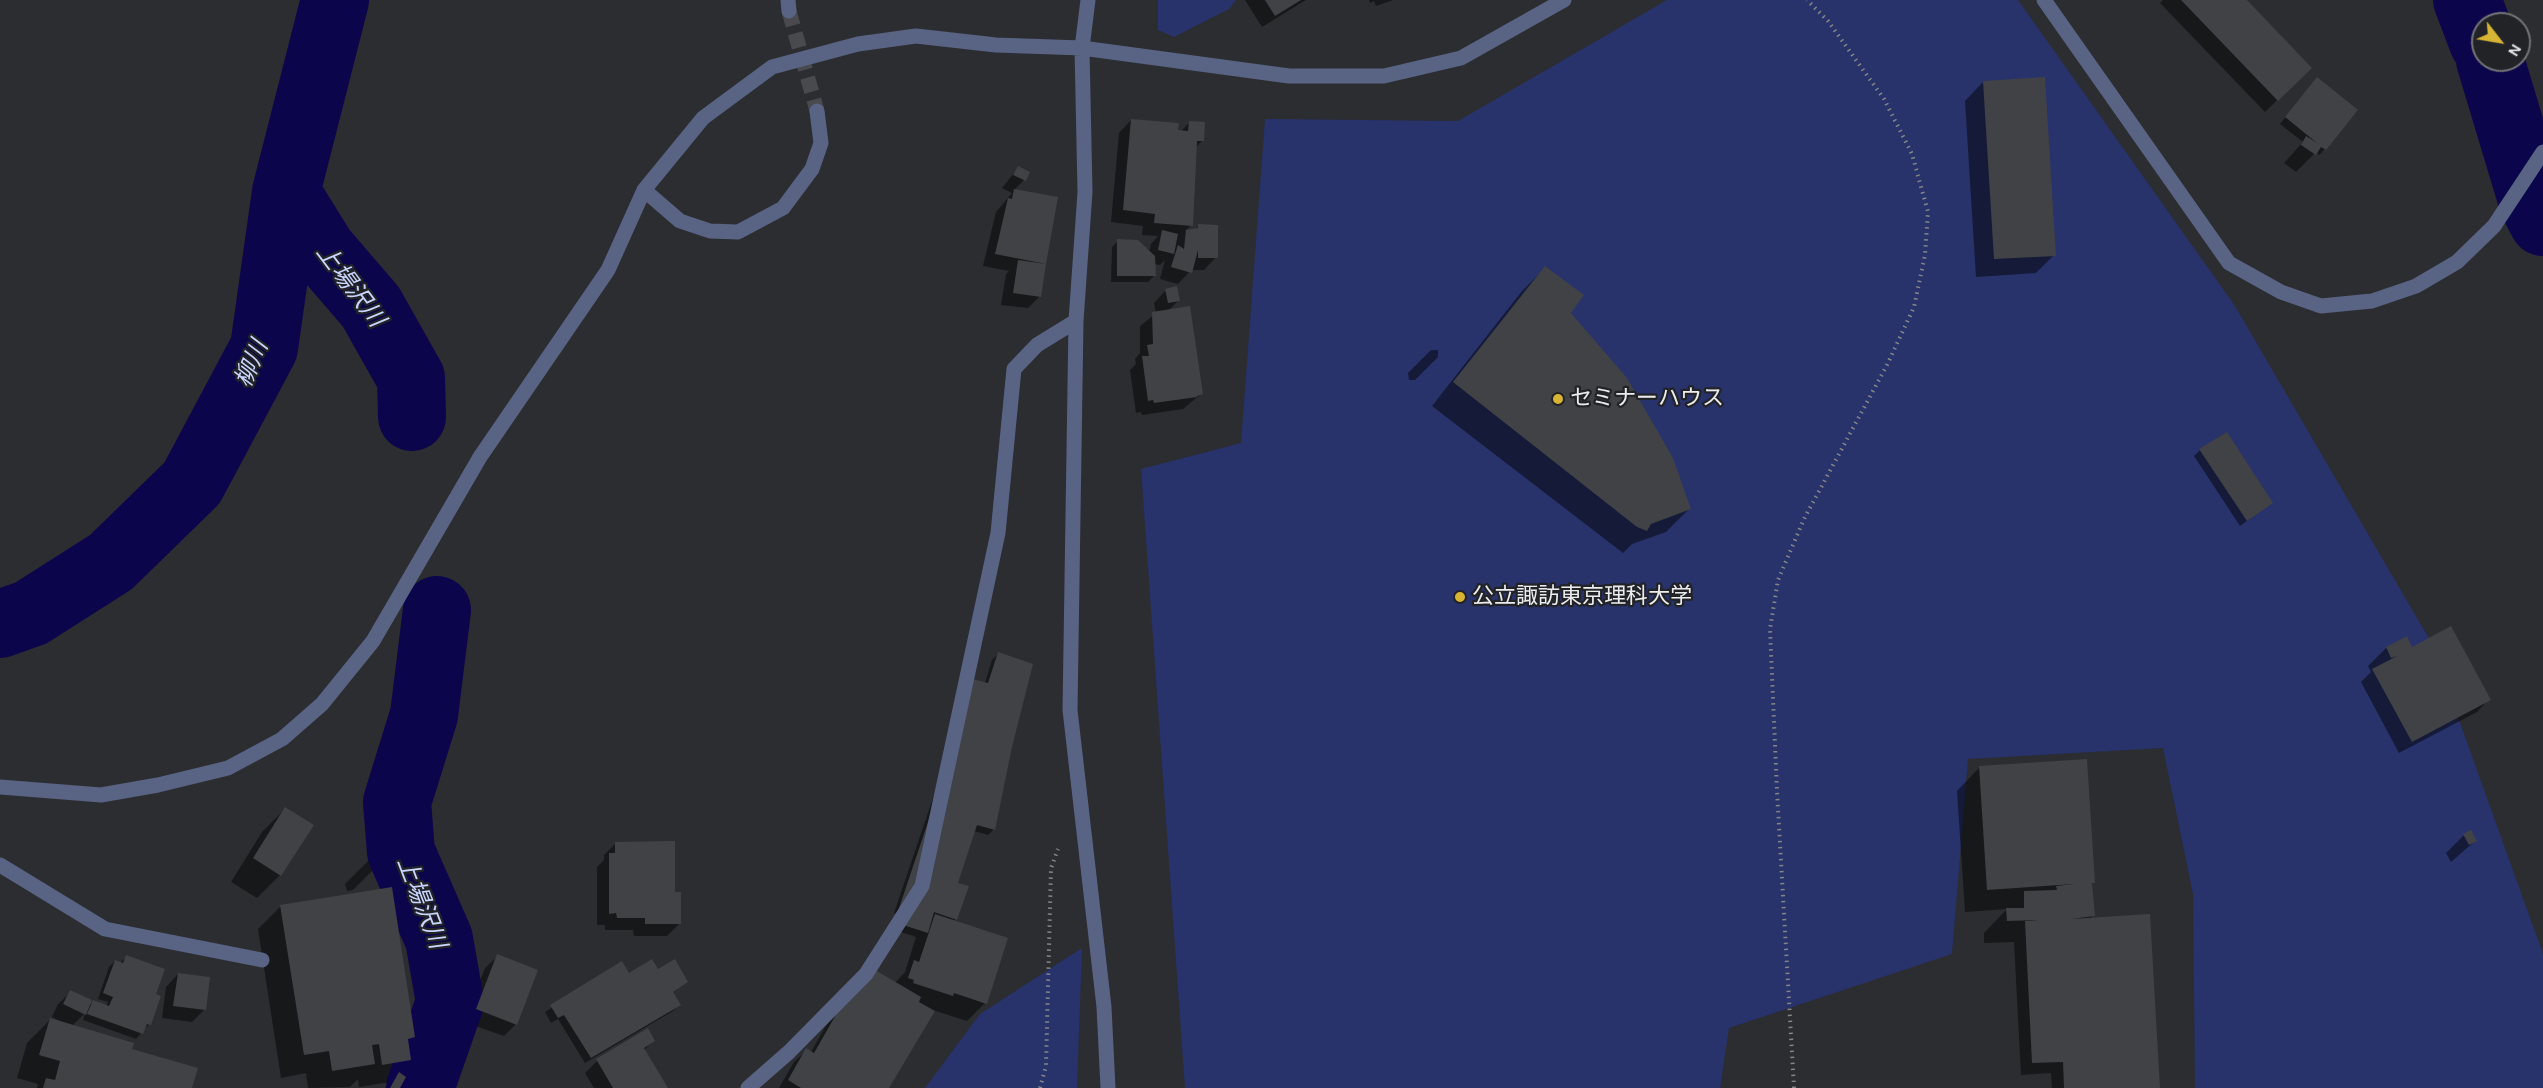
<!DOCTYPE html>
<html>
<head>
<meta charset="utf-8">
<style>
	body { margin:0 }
	#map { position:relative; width:2543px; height:1088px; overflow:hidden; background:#2c2d31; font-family:Karla,sans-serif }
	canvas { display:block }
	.north { position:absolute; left:2471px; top:12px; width:60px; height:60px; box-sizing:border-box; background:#222327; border:2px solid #727376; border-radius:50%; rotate:121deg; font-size:16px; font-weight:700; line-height:24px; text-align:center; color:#eaebed }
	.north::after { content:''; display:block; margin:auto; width:21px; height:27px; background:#d8b434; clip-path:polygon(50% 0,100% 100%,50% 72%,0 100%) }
</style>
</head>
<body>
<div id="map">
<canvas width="2543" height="1088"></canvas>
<div class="north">N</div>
</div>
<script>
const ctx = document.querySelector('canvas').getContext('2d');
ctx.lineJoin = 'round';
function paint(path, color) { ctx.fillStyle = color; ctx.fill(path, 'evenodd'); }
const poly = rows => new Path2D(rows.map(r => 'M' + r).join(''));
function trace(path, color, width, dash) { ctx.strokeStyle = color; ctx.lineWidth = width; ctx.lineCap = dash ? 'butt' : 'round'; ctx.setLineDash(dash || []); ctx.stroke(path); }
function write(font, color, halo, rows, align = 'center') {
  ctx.font = font + ' Karla,"Noto Sans JP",sans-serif'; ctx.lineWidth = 4.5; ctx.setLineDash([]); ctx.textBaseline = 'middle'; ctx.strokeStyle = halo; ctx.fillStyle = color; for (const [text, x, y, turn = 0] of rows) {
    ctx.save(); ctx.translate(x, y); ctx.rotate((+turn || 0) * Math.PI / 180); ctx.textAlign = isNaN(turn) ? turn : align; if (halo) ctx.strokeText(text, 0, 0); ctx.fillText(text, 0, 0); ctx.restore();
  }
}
paint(poly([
	[1158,0,1236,0,1229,9,1174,37,1158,30],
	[1667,0,2018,0,2235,306,2431,642,2543,954,2543,1088,2195,1088,2193,894,2163,748,1968,759,1952,954,1729,1028,1720,1088,1185,1088,1141,469,1241,443,1265,119,1458,121],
	[1082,948,1077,1088,925,1088,980,1014]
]), '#28326b');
paint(poly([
	[1245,0,1306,0,1262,27],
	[1369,0,1393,0,1376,6,1374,1,1370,3],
	[2163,0,2244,0,2310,68,2265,112,2160,3],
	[1983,82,2054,255,2036,273,1976,277,1965,101],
	[2311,85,2356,110,2325,149,2319,155,2316,152,2296,172,2284,163,2303,142,2280,124],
	[1131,120,1180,132,1190,122,1202,141,1196,147,1191,225,1185,231,1194,230,1199,226,1216,257,1204,270,1191,270,1178,284,1160,279,1165,260,1160,265,1154,264,1154,276,1148,282,1111,282,1112,247,1118,241,1149,252,1151,244,1158,236,1142,235,1143,226,1111,222,1119,133],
	[1018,168,1024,180,1014,190,1056,198,1040,296,1028,308,1001,305,1006,274,1009,271,983,266,996,212,1012,193,1002,188],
	[1545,268,1569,313,1689,509,1666,532,1632,544,1623,553,1432,406,1522,291],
	[1166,290,1179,300,1168,311,1201,394,1183,409,1142,415,1141,412,1136,413,1130,370,1136,364,1135,359,1140,353,1140,326,1156,313,1154,303],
	[1431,350,1438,350,1438,357,1415,380,1409,380,1408,373],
	[2200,450,2271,503,2240,526,2194,456],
	[2406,638,2410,646,2489,699,2477,712,2399,753,2361,682,2371,672,2368,666,2386,648],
	[998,654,1011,747,994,829,988,835,974,831,957,884,956,919,953,922,985,1003,967,1021,936,1011,932,1013,888,1088,779,1088,794,1062,807,1050,811,1052,853,978,895,983,905,972,916,937,895,930,899,915,894,913,952,742,985,683,992,660],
	[1980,767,2094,882,2091,885,2093,916,2090,919,2158,1088,2052,1088,2051,1073,2021,1075,2014,942,1984,943,1984,933,2007,909,1965,912,1957,791],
	[285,809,280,875,257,898,231,882,262,832],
	[2464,835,2475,841,2451,862,2446,853],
	[616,843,674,894,680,923,667,936,634,936,633,930,605,930,605,925,597,925,597,867,604,860,604,855],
	[375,859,376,867,353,890,347,891,345,884,368,861],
	[281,906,414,1037,407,1044,410,1060,397,1073,404,1077,399,1088,385,1088,391,1082,359,1087,358,1079,350,1087,308,1088,306,1073,281,1078,258,929],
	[498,956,516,1024,504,1036,464,1022,485,968],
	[126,957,154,995,149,1024,136,1039,83,1020,85,1013,72,1026,130,1050,190,1088,37,1088,38,1084,17,1078,27,1043,50,1020,62,1022,52,1017,58,1004,71,992,87,1008,93,1002,106,1007,108,1002,98,999,109,967,115,961,120,963],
	[621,963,628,975,658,971,686,982,672,993,679,1005,673,1011,585,1063,558,1019,551,1023,545,1012],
	[178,974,205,1009,192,1022,162,1018,166,987],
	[653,1041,644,1050,666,1088,594,1088,585,1073,597,1061]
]), '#0007');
trace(poly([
	[2467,0,2483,42],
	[2490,60,2533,203,2543,222],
	[286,192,322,250,371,307,411,378,412,417],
	[0,624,31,613,111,562,192,483,264,348,286,192,335,0],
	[420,1088,450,1002,439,939,401,852,397,802,424,715,437,610]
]), '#0b054c', 68);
paint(poly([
	[1265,0,1301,0,1275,16],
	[2181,0,2247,0,2312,68,2278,101],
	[2045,77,2056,256,1994,259,1983,81],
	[2317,77,2358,110,2326,150,2321,147,2316,155,2301,145,2306,136,2317,143,2285,117],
	[1131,119,1179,123,1178,130,1188,131,1189,121,1205,122,1204,141,1197,141,1193,226,1154,223,1155,214,1123,210],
	[1018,166,1030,172,1026,181,1013,175],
	[1014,189,1058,197,1046,264,995,254,1008,198,1012,199],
	[1198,224,1218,225,1218,258,1198,258,1198,250,1192,273,1171,267,1178,245,1184,249,1186,230,1198,228],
	[1162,230,1178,234,1174,254,1158,250],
	[1117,239,1138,240,1155,256,1156,276,1117,276],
	[1018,260,1046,264,1041,297,1013,293],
	[1545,266,1584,295,1571,313,1627,378,1673,458,1691,509,1651,524,1647,531,1637,527,1453,382],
	[1177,286,1180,301,1168,303,1165,289],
	[1190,306,1203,394,1197,396,1197,397,1154,403,1153,400,1148,401,1142,356,1149,356,1147,345,1153,344,1152,312],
	[2227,432,2273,503,2247,521,2199,449],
	[2451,626,2491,700,2412,742,2372,669,2397,656,2391,658,2386,647,2407,636,2412,647],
	[998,652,1033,664,1012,747,995,830,977,825,958,883,969,886,957,920,934,912,928,933,900,924,904,909,899,908,957,736,968,678,988,683],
	[2087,759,2095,883,2092,883,2095,916,2071,919,2150,914,2160,1088,2064,1088,2063,1062,2032,1063,2025,921,2038,920,2007,921,2006,908,2024,908,2024,891,2057,890,2056,886,2074,884,1987,890,1979,766],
	[285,807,314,825,281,876,253,858],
	[2471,830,2477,841,2469,845,2463,834],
	[675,841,675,892,681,892,681,924,645,924,645,918,617,918,616,913,609,914,609,853,615,853,615,842],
	[392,887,415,1037,408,1039,411,1060,382,1065,379,1044,372,1045,375,1064,332,1071,329,1051,304,1055,280,905],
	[935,914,1008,938,987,1004,954,993,953,996,913,983,914,980,908,978,914,960,919,962],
	[497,954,538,970,517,1025,476,1009],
	[126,955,165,969,156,994,161,996,151,1025,147,1024,143,1034,87,1014,93,1000,109,1006,113,997,103,993,115,960,123,963],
	[652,959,658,969,675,959,688,982,673,992,681,1005,591,1058,564,1015,558,1018,550,1005,622,961,629,973],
	[865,964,921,997,919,1002,935,1011,889,1088,801,1088,788,1080,806,1048,814,1053],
	[178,973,210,977,206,1010,173,1006],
	[70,990,92,1000,86,1015,63,1004],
	[50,1018,134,1043,132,1049,198,1068,192,1088,43,1088,46,1078,55,1080,60,1061,39,1055],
	[648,1028,655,1041,644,1048,668,1088,613,1088,596,1059],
	[399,1072,406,1077,400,1088,390,1088]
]), '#404246');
trace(poly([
	[789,11,817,111]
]), '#484a4d', 15, [15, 8]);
trace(poly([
	[1040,1088,1046,1066,1051,868,1058,849],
	[1794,1088,1777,791,1770,629,1778,580,1804,519,1887,365,1914,307,1925,255,1928,212,1912,154,1884,99,1828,21,1807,0]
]), '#848588', 4, [1.5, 4.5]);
trace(poly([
	[788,0,789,11],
	[1088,0,1082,48,1085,192,1076,321,1070,710,1104,1007,1108,1088],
	[2044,0,2229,263,2281,292,2321,306,2372,301,2416,286,2457,262,2494,226,2543,152],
	[644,190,680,221,710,231,738,232,783,208,812,169,821,143,817,111],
	[0,787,101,795,158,785,228,768,282,739,322,704,373,641,480,457,608,270,644,190,703,118,772,67,858,44,916,36,996,45,1082,48,1289,76,1384,76,1461,58,1564,0],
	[0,865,105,929,262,960],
	[748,1088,789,1052,866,974,922,886,998,533,1014,369,1037,345,1076,321]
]), '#596384', 15);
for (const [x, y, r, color] of [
	[1558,399,6,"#d8b434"],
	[1460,597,6,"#d8b434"]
]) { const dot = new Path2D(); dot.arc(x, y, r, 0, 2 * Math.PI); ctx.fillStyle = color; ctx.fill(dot); trace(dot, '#222327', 2); }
write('22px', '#eaebed', '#222327', [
	["セミナーハウス",1570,399],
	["公立諏訪東京理科大学",1472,597]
], 'left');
write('italic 24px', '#c8d5ff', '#222327', [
	["上場沢川",350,286,53],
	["柳川",252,364,-67],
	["上場沢川",421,903,69]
]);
</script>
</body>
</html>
